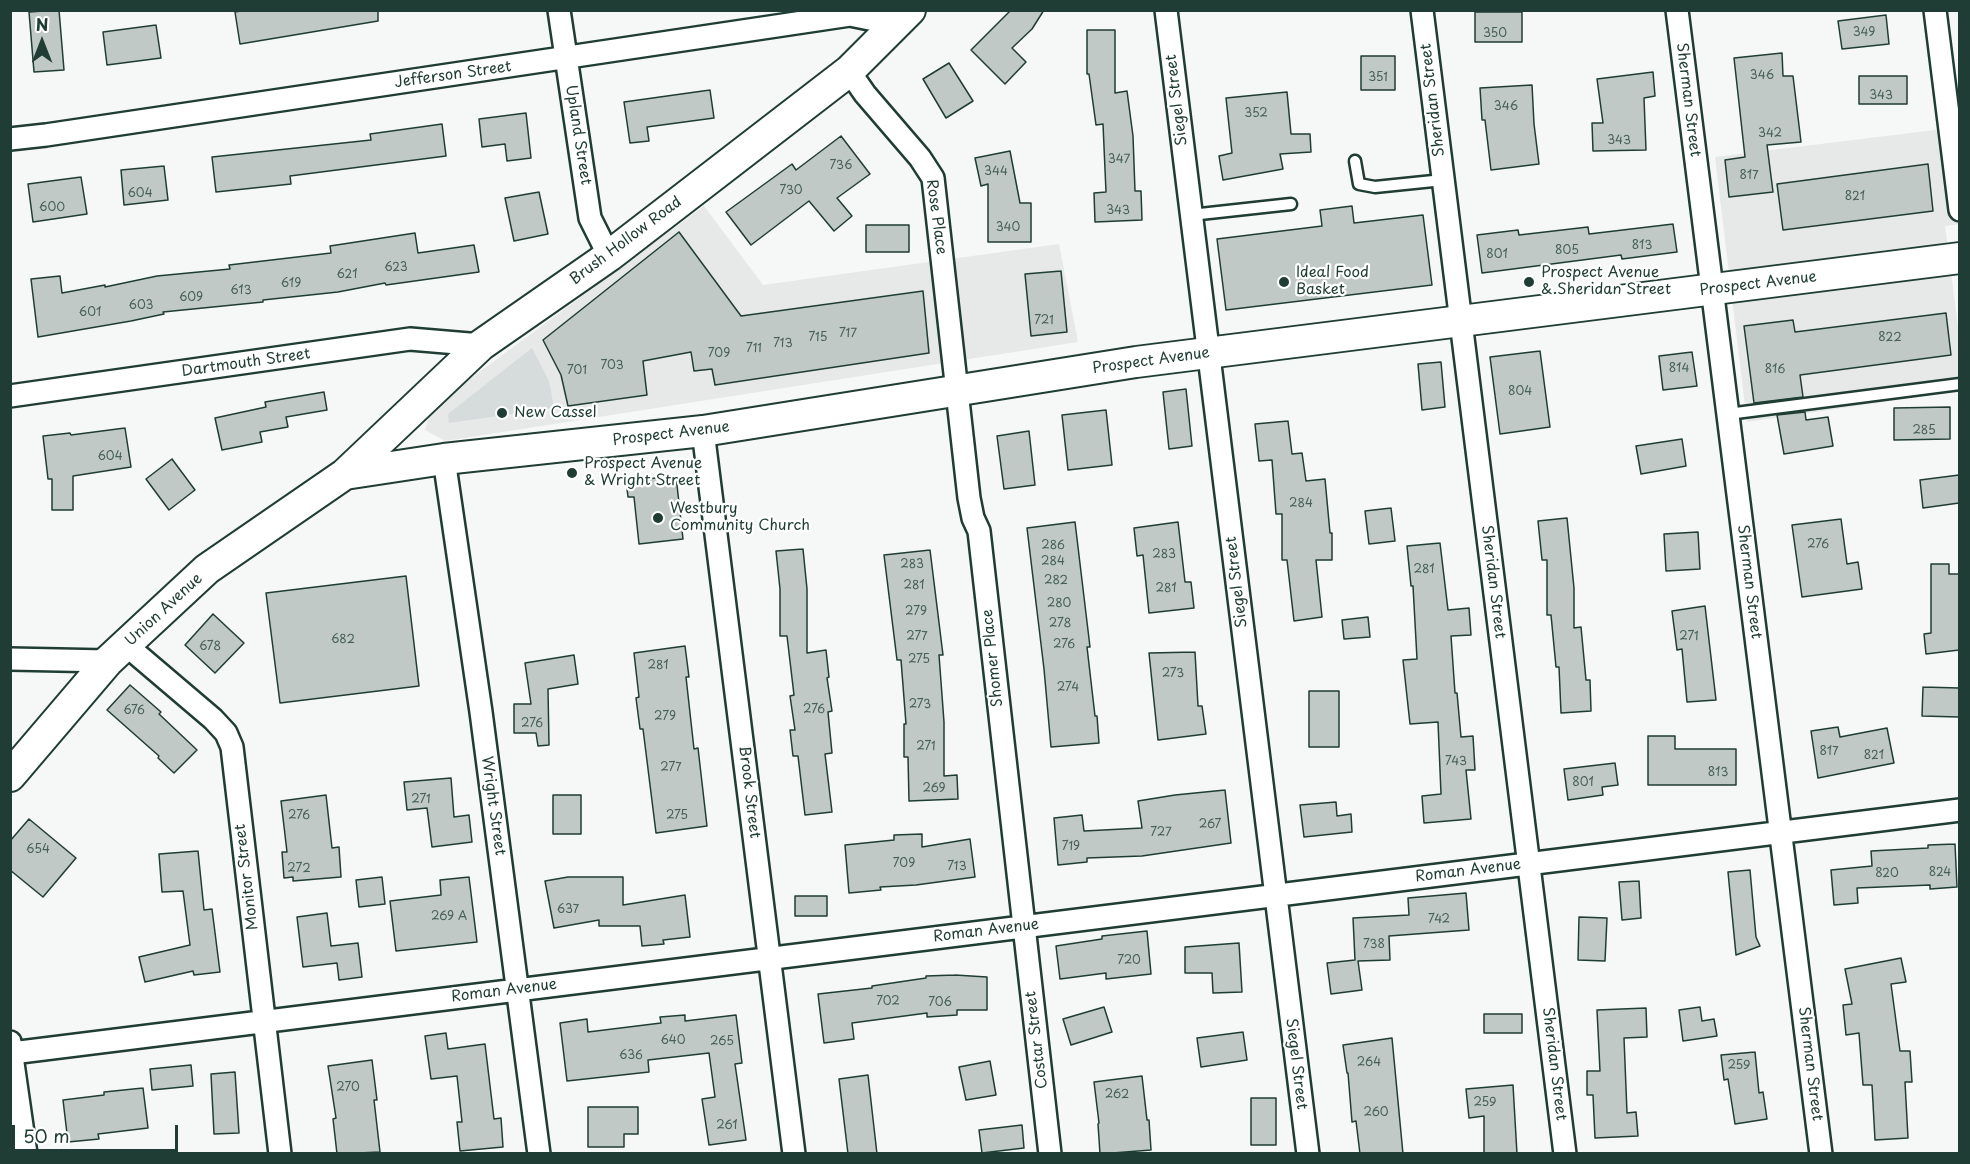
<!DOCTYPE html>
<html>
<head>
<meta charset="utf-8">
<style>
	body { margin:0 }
	#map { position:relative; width:1970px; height:1164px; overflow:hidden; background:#f6f7f7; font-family:"Playpen Sans",sans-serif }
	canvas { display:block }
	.frame { position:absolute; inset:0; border:12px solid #1f3d34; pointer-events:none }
	.north { position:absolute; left:12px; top:12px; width:60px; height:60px; -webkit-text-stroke:4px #fff; paint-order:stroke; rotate:0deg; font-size:16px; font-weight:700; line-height:24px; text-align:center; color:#1f3d34 }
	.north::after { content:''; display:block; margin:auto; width:21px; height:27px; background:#1f3d34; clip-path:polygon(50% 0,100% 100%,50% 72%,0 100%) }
	.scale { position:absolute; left:12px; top:1125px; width:166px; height:27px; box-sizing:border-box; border:3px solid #1f3d34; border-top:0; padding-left:8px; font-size:18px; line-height:21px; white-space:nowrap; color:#1f3d34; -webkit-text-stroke:4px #fff; paint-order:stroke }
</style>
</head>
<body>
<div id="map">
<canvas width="1970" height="1164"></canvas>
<div class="frame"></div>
<div class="north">N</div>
<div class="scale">50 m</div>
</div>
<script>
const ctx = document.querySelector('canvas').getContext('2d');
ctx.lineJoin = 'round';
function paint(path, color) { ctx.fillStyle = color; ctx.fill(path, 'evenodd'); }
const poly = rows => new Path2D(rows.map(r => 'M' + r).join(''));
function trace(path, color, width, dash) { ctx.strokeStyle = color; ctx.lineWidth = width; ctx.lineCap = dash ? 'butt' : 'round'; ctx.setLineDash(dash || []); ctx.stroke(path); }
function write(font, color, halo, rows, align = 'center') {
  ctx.font = font + ' "Playpen Sans",sans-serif'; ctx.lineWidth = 4.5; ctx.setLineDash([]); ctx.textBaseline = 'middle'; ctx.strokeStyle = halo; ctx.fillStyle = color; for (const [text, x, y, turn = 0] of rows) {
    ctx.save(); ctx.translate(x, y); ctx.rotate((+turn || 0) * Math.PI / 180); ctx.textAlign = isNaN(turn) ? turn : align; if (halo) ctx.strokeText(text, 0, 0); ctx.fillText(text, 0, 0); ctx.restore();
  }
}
paint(poly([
	[1959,127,1959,224,1945,226,1959,335,1959,391,1747,422,1715,157],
	[704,206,763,285,1059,244,1078,342,445,441,425,430,432,407]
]), '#e6e9e8');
paint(poly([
	[532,348,549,381,554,408,449,423,448,414]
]), '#d6dcdb');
const building = poly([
	[59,10,64,70,34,72,29,12,59,10],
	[246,10,378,10,378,21,240,44,235,12,246,10],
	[1011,10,1044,10,1032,29,1012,48,1026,62,1005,84,971,50,1011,10],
	[1475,12,1522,12,1522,42,1475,42,1475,12],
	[1886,15,1889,44,1842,49,1838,21,1886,15],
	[156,25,161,58,107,65,103,32,156,25],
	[1087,30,1115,30,1115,93,1127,91,1133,136,1135,191,1141,191,1142,220,1095,222,1094,193,1106,192,1103,124,1096,125,1089,74,1087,74,1087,30],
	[1782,53,1783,76,1793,76,1801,142,1767,145,1773,192,1729,197,1725,160,1745,157,1734,58,1782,53],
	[1361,56,1395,56,1395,90,1361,90,1361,56],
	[949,63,973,101,946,118,923,79,949,63],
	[1653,72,1655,96,1644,98,1646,150,1593,151,1592,123,1603,123,1597,79,1653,72],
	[1859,76,1907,76,1907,104,1859,104,1859,76],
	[1532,85,1534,124,1539,164,1491,170,1485,120,1482,120,1480,88,1532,85],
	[710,90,714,118,647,127,649,141,630,143,624,102,710,90],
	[1287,92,1291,134,1310,134,1311,152,1280,154,1283,169,1223,180,1219,156,1232,153,1226,98,1287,92],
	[526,113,531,158,507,161,505,144,482,147,479,119,526,113],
	[442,124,446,156,290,176,291,184,216,192,212,157,371,140,370,134,442,124],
	[841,136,870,174,837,198,852,216,834,231,809,201,751,245,726,212,792,164,796,170,841,136],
	[1010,151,1020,203,1031,203,1031,242,988,242,988,184,981,186,975,158,1010,151],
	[1928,164,1933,211,1783,230,1777,184,1928,164],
	[164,166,168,200,124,205,121,170,164,166],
	[81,177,87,214,33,222,28,184,81,177],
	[539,192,548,234,514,241,505,198,539,192],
	[1352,206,1354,223,1423,215,1432,285,1226,310,1217,239,1322,226,1320,210,1352,206],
	[1673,224,1677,252,1622,259,1621,255,1482,273,1477,235,1518,230,1519,235,1588,227,1589,234,1673,224],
	[866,225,909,225,909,252,866,252,866,225],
	[679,232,741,316,923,291,929,353,715,385,712,369,694,371,691,352,643,361,647,395,568,406,561,375,543,340,679,232],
	[415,233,418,253,474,245,479,272,386,285,385,283,338,292,263,300,263,302,163,312,164,314,131,321,38,337,31,279,60,276,62,293,105,285,105,287,157,276,230,269,229,265,331,253,330,246,415,233],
	[1061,271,1067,332,1031,336,1025,274,1061,271],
	[1946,313,1951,355,1800,375,1803,397,1754,403,1744,326,1793,320,1795,332,1946,313],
	[1540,351,1550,427,1500,434,1490,357,1540,351],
	[1692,352,1697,386,1663,390,1659,356,1692,352],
	[1441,362,1445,407,1422,410,1418,364,1441,362],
	[1186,389,1192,446,1169,449,1163,392,1186,389],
	[324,392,327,410,286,417,288,427,260,432,262,442,222,450,215,418,266,407,265,402,324,392],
	[1950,407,1950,439,1894,440,1894,408,1950,407],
	[1106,410,1112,465,1068,470,1062,415,1106,410],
	[1805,412,1806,420,1828,417,1833,446,1784,454,1777,415,1805,412],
	[1288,421,1292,454,1302,453,1306,481,1325,479,1330,533,1332,533,1332,560,1316,560,1322,617,1294,621,1287,560,1282,560,1282,514,1276,514,1272,460,1259,461,1255,424,1288,421],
	[125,428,131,467,73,476,73,510,52,510,52,479,48,479,43,436,70,433,71,435,125,428],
	[1029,431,1035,485,1004,489,997,436,1029,431],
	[1682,439,1686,466,1641,474,1636,446,1682,439],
	[172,459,195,490,169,510,146,479,172,459],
	[1959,475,1959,503,1923,508,1920,480,1959,475],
	[676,476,683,539,639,544,634,497,628,497,626,481,676,476],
	[1391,508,1395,541,1369,544,1365,511,1391,508],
	[1567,518,1574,588,1574,628,1581,627,1586,680,1590,680,1591,711,1561,713,1559,667,1556,667,1551,615,1547,615,1547,560,1542,560,1538,521,1567,518],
	[1841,519,1847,564,1858,562,1862,589,1802,597,1792,525,1841,519],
	[1075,522,1090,647,1087,647,1095,716,1097,716,1099,743,1051,747,1044,669,1027,528,1075,522],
	[1178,522,1185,582,1191,582,1194,608,1149,613,1143,555,1137,556,1134,528,1178,522],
	[1698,532,1700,569,1666,571,1664,534,1698,532],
	[1440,543,1448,610,1469,608,1471,635,1451,636,1455,693,1457,693,1461,737,1473,736,1475,770,1466,770,1471,819,1424,823,1422,796,1441,794,1438,722,1410,724,1403,660,1417,659,1413,586,1411,586,1407,546,1440,543],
	[803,549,807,589,807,653,826,650,829,677,827,678,832,711,828,712,832,753,825,754,832,812,805,815,798,756,793,756,790,730,795,730,790,696,794,695,787,636,780,636,780,589,776,551,803,549],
	[930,550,943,655,939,655,944,722,944,776,957,775,958,799,909,801,908,757,904,757,904,724,906,724,901,660,897,660,884,555,930,550],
	[1931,564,1949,564,1949,574,1959,574,1959,650,1926,654,1924,634,1931,633,1931,564],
	[406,576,419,686,280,703,266,593,406,576],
	[1705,606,1716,700,1687,702,1682,649,1677,650,1672,611,1705,606],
	[213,614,244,643,215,673,185,645,213,614],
	[1368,617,1370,637,1344,639,1342,620,1368,617],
	[685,646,689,677,686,677,694,749,698,748,707,826,656,833,643,729,640,729,636,698,639,697,634,653,685,646],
	[1195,652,1198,706,1202,706,1206,734,1158,740,1149,653,1195,652],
	[574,655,578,684,548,689,549,745,538,746,536,733,514,733,514,704,531,704,525,663,574,655],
	[130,685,161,712,159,714,197,750,174,773,158,758,159,756,107,710,130,685],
	[1923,687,1959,688,1959,717,1922,716,1923,687],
	[1309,691,1339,691,1339,747,1309,747,1309,691],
	[1838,727,1840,737,1887,728,1894,763,1818,778,1811,731,1838,727],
	[1648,736,1675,736,1675,749,1736,749,1736,785,1648,785,1648,736],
	[1615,763,1618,785,1602,787,1603,795,1568,800,1564,769,1615,763],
	[451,778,454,817,469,815,472,842,432,847,427,808,407,810,404,782,451,778],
	[1225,790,1231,843,1142,856,1087,858,1087,862,1058,865,1054,818,1082,815,1084,831,1142,828,1138,801,1175,795,1225,790],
	[326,795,332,848,339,847,341,877,293,881,293,877,284,878,282,852,287,852,281,801,326,795],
	[553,795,581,795,581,834,553,834,553,795],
	[1336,802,1337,816,1351,814,1352,832,1304,837,1300,805,1336,802],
	[29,819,76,858,43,897,10,870,10,841,29,819],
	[922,834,922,847,970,839,975,877,916,885,880,887,881,890,849,893,845,845,894,840,894,835,922,834],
	[1955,844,1957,887,1930,889,1930,885,1857,888,1858,903,1834,905,1831,870,1872,866,1871,851,1928,848,1928,845,1955,844],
	[198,851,204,910,212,909,220,972,194,975,193,971,145,982,139,957,190,945,183,891,162,892,159,854,198,851],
	[1750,870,1756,937,1760,946,1736,955,1728,872,1750,870],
	[382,877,385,904,359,907,356,880,382,877],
	[469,877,477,942,396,951,390,901,441,895,440,880,469,877],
	[568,877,623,877,623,905,685,895,690,937,663,940,664,944,642,946,640,926,599,926,599,920,554,928,545,881,568,877],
	[1639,881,1641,918,1622,920,1619,882,1639,881],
	[1466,893,1469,930,1389,936,1390,960,1358,961,1362,990,1331,994,1327,963,1355,960,1353,918,1409,915,1408,898,1466,893],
	[795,896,827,896,827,916,795,916,795,896],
	[327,913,331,946,358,943,362,977,339,980,337,963,303,967,297,917,327,913],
	[1579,917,1607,918,1605,961,1578,960,1579,917],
	[1147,931,1151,974,1106,979,1106,973,1060,979,1056,946,1102,939,1102,936,1147,931],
	[1239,943,1242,992,1213,993,1212,973,1185,973,1185,947,1239,943],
	[1901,958,1906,982,1891,984,1900,1051,1910,1051,1912,1082,1905,1082,1908,1138,1875,1140,1872,1085,1863,1085,1859,1033,1846,1035,1843,1005,1852,1004,1845,969,1901,958],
	[955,975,987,977,987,1010,957,1010,957,1015,927,1017,927,1013,852,1023,854,1039,824,1043,818,994,872,988,872,986,926,978,926,976,955,975],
	[1104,1007,1112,1032,1071,1045,1063,1019,1104,1007],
	[1700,1007,1702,1021,1714,1019,1717,1036,1683,1041,1679,1010,1700,1007],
	[1646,1008,1647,1037,1624,1038,1627,1113,1636,1112,1638,1136,1595,1138,1593,1095,1587,1095,1587,1071,1600,1071,1597,1010,1646,1008],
	[1484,1014,1522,1014,1522,1033,1484,1033,1484,1014],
	[685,1015,685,1021,736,1015,742,1063,735,1064,746,1140,709,1145,702,1099,715,1097,709,1053,648,1060,649,1072,567,1081,560,1023,587,1019,588,1032,661,1023,660,1017,685,1015],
	[1243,1032,1247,1060,1201,1067,1197,1038,1243,1032],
	[446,1033,448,1049,485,1044,494,1119,501,1118,503,1147,460,1151,457,1122,462,1122,457,1076,431,1079,425,1036,446,1033],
	[1392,1038,1403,1154,1360,1154,1356,1121,1352,1122,1348,1073,1347,1073,1343,1045,1392,1038],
	[1755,1052,1759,1093,1763,1092,1767,1119,1735,1124,1728,1079,1724,1080,1721,1055,1755,1052],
	[372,1060,377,1100,374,1100,380,1152,337,1154,333,1119,336,1118,328,1066,372,1060],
	[990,1061,996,1095,966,1100,959,1067,990,1061],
	[191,1065,193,1086,152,1090,150,1069,191,1065],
	[235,1072,239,1133,214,1134,211,1074,235,1072],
	[868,1075,877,1154,848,1154,839,1079,868,1075],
	[1142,1076,1147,1120,1149,1120,1151,1150,1100,1154,1098,1124,1099,1123,1094,1082,1142,1076],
	[1513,1085,1517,1154,1484,1154,1484,1116,1469,1118,1466,1089,1513,1085],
	[143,1088,148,1128,98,1134,99,1139,68,1142,63,1100,104,1095,104,1092,143,1088],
	[1251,1098,1276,1098,1276,1145,1251,1145,1251,1098],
	[588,1107,638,1107,638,1134,624,1134,624,1147,588,1147,588,1107],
	[1022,1125,1024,1148,982,1153,979,1130,1022,1125]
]);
paint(building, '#c0c9c6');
trace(building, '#1f3d34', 1.5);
const lane = poly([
	[1355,161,1359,184,1375,187,1443,180],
	[1191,215,1291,204],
	[1728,414,1960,384]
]);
const street = poly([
	[559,10,590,218,609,256],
	[1166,10,1308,1154],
	[1422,10,1565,1154],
	[1677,10,1821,1154],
	[1935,10,1960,210],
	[849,71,865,94,920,158,933,178,969,498,973,518,979,531,1050,1154],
	[10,139,46,135,850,15,894,24],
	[10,396,410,339,481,345],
	[703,431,794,1154],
	[444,459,481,712,539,1154],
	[126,645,213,719,226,733,232,747,280,1154],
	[10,659,108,661],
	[10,1042,26,1154],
	[12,1053,1960,810]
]);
const secondary = poly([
	[345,474,444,459,703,431,1136,362,1960,258],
	[10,776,108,661,207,569,345,474,481,345,609,256,849,71,910,10]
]);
trace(lane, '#1f3d34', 15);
trace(street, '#1f3d34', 26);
trace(secondary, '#1f3d34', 34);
trace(lane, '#fff', 10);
trace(street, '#fff', 21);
trace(secondary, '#fff', 30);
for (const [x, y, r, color] of [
	[1284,282,6,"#1f3d34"],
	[1529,282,6,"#1f3d34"],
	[502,413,6,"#1f3d34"],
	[572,473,6,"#1f3d34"],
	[658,518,6,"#1f3d34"]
]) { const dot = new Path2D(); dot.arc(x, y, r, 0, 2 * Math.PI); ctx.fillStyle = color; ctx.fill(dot); trace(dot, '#fff', 2); }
write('12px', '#476058', null, [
	["349",1864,33],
	["350",1495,34],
	["346",1762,76],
	["351",1378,78],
	["343",1881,96],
	["346",1506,107],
	["352",1256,114],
	["342",1770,134],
	["343",1619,141],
	["347",1119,160],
	["736",841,166],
	["344",996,172],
	["817",1749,176],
	["730",791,191],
	["604",140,194],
	["821",1855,197],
	["600",52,208],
	["343",1118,211],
	["340",1008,228],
	["813",1642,246],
	["805",1567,251],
	["801",1497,255],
	["623",396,268],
	["621",347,275],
	["619",291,284],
	["613",241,291],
	["609",191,298],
	["603",141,306],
	["601",90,313],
	["721",1044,321],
	["717",848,334],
	["715",818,338],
	["822",1890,338],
	["713",783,344],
	["711",754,349],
	["709",719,354],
	["703",612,366],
	["814",1679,369],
	["816",1775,370],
	["701",577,371],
	["804",1520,392],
	["285",1924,431],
	["604",110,457],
	["284",1301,504],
	["276",1818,545],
	["286",1053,546],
	["283",1164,555],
	["284",1053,562],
	["283",912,565],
	["281",1424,570],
	["282",1056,581],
	["281",914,586],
	["281",1166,589],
	["280",1059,604],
	["279",916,612],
	["278",1060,624],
	["277",917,637],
	["271",1689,637],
	["682",343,640],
	["276",1064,645],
	["678",210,647],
	["275",919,660],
	["281",658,666],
	["273",1173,674],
	["274",1068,688],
	["273",920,705],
	["276",814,710],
	["676",134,711],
	["279",665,717],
	["276",532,724],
	["271",926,747],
	["817",1829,752],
	["821",1874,756],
	["743",1456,762],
	["277",671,768],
	["813",1718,773],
	["801",1583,783],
	["269",934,789],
	["271",421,800],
	["276",299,816],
	["275",677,816],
	["267",1210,825],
	["727",1161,833],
	["719",1071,847],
	["654",38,850],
	["709",904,864],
	["713",957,867],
	["272",299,869],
	["824",1940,873],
	["820",1887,874],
	["637",568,910],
	["269 A",449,917],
	["742",1439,920],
	["738",1374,945],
	["720",1129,961],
	["702",888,1002],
	["706",940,1003],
	["640",673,1041],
	["265",722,1042],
	["636",631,1056],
	["264",1369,1063],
	["259",1739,1066],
	["270",348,1088],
	["262",1117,1095],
	["259",1485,1103],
	["260",1376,1113],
	["261",727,1126]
]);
write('15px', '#1f3d34', '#fff', [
	["Jefferson Street",453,75,-8],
	["Siegel Street",1177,100,-97],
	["Sheridan Street",1433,100,-97],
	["Sherman Street",1688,100,83],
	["Upland Street",578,135,81],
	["Rose Place",936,217,82],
	["Brush Hollow Road",626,241,-37],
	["Prospect Avenue",1758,284,-7],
	["Prospect Avenue",1151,361,-8],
	["Dartmouth Street",246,363,-8],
	["Prospect Avenue",671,434,-7],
	["Siegel Street",1237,582,-97],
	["Sheridan Street",1493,582,83],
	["Sherman Street",1749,582,83],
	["Union Avenue",164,610,-43],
	["Shomer Place",993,658,-96],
	["Brook Street",749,792,83],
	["Wright Street",493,806,82],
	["Roman Avenue",1468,871,-7],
	["Monitor Street",247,877,-97],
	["Roman Avenue",986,931,-7],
	["Roman Avenue",504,991,-7],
	["Costar Street",1037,1040,-97],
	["Siegel Street",1296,1064,83],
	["Sheridan Street",1554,1064,83],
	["Sherman Street",1810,1064,83]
]);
write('15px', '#1f3d34', '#fff', [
	["Ideal Food",1296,273],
	["Basket",1296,290],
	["Prospect Avenue",1541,273],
	["& Sheridan Street",1541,290],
	["New Cassel",514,413],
	["Prospect Avenue",584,464],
	["& Wright Street",584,481],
	["Westbury",670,509],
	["Community Church",670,526]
], 'left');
</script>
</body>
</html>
